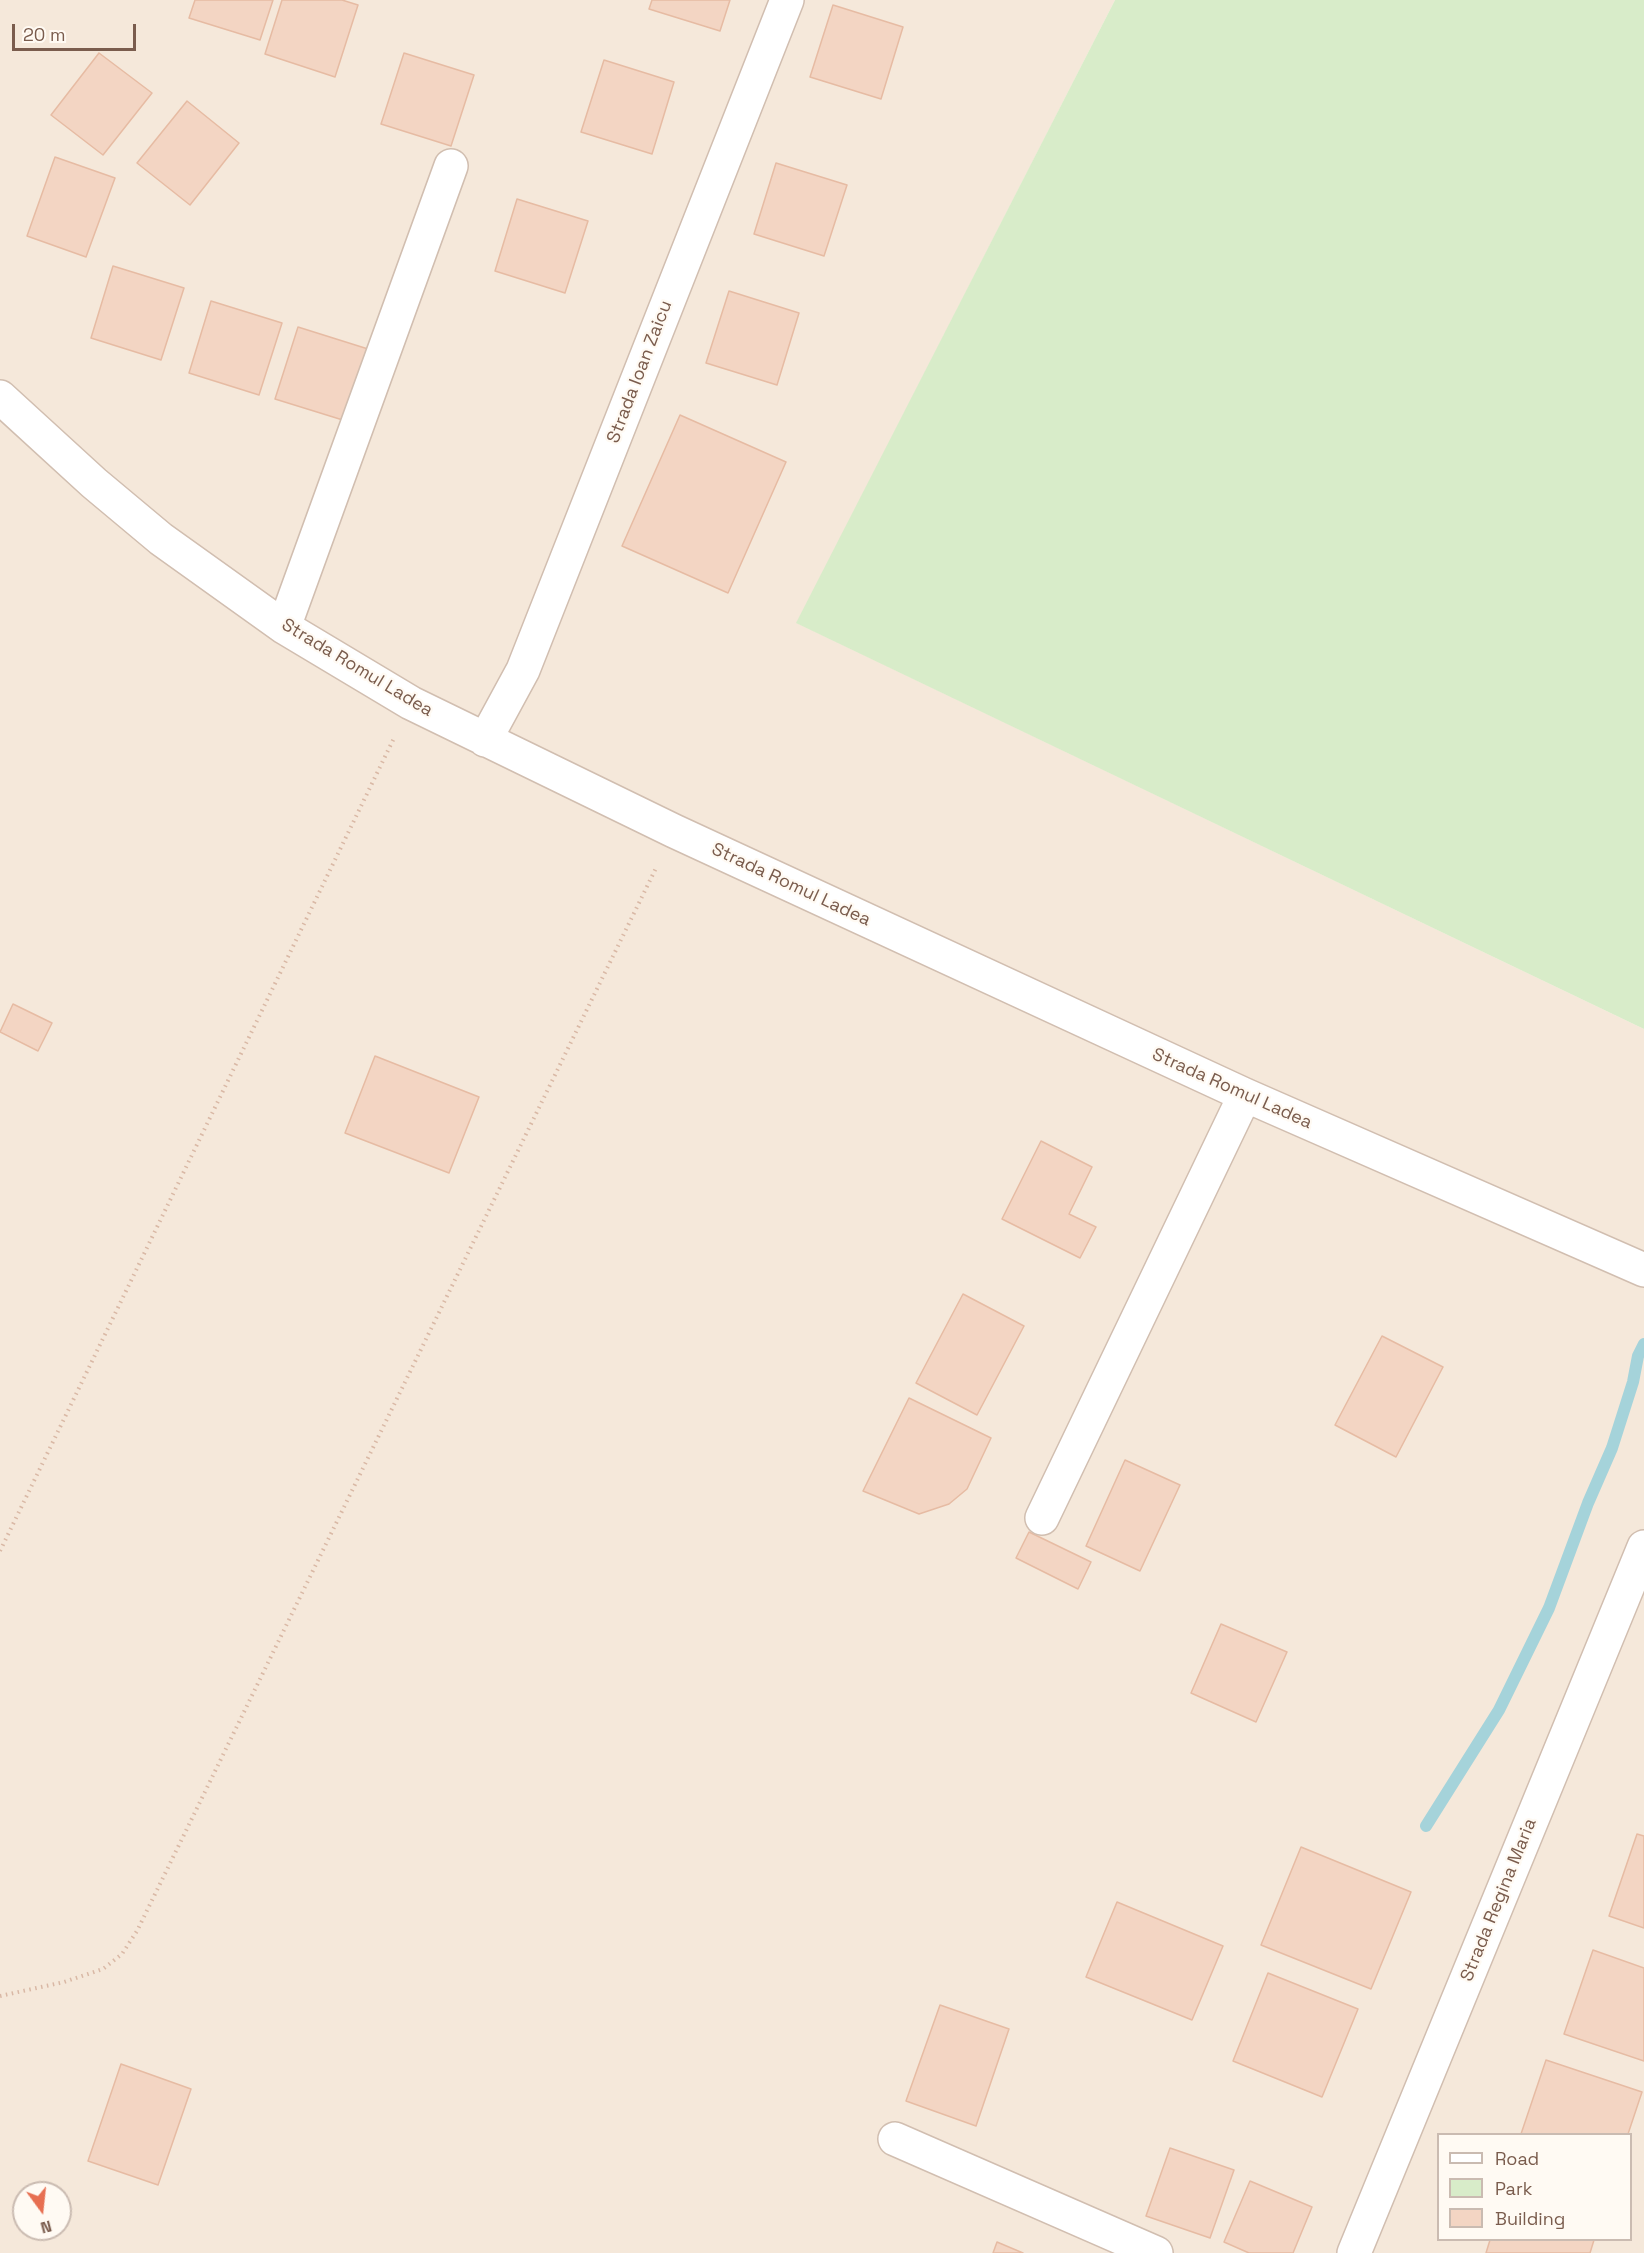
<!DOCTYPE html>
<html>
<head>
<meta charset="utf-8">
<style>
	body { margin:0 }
	#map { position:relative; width:1644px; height:2253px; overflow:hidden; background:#fdf6ec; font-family:"Space Grotesk",sans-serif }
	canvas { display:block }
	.legend { position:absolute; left:1437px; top:2133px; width:195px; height:108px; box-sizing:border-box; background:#fffaf3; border:2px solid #cabbb1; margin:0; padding:8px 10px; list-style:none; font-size:18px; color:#7a5c4d }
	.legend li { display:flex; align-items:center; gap:12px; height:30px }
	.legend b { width:30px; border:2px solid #cabbb1 }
	.north { position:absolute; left:12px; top:2181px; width:60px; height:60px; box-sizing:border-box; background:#fffaf3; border:2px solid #cabbb1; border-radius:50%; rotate:165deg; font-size:16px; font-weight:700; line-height:24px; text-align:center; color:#7a5c4d }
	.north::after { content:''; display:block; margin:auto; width:21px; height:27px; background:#e76f51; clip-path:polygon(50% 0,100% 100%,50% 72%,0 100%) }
	.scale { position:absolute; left:12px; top:24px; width:124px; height:27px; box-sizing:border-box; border:3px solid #7a5c4d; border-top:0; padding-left:8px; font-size:18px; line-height:21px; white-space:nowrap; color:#7a5c4d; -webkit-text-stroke:4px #fffaf3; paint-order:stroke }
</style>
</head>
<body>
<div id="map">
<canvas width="1644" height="2253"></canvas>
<ul class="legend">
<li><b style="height:8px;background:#fff"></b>Road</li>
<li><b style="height:16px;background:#d8ecc9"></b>Park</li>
<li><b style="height:16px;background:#f3d5c3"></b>Building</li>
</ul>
<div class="north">N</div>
<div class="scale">20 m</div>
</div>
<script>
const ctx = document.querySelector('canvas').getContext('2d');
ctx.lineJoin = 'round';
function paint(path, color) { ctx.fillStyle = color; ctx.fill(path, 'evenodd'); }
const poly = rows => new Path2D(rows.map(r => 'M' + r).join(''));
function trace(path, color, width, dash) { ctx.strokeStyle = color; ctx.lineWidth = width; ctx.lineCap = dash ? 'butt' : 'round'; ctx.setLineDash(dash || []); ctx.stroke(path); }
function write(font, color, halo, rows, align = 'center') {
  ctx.font = font + ' "Space Grotesk",sans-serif'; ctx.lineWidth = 4.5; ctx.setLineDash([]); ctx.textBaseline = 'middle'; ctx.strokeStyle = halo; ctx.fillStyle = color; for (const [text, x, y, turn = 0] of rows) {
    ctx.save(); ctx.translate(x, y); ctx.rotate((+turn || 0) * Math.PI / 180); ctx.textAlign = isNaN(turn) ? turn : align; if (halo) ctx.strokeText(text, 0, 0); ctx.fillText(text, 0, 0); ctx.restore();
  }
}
paint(poly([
	[0,0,1115,0,797,623,1644,1029,1644,2253,0,2253],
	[1438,2134,1630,2134,1630,2240,1438,2240],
	[24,2193,60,2193,60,2229,24,2229]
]), '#f5e8da');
paint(poly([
	[1115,0,1644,0,1644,1029,796,623]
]), '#d8ecc9');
trace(poly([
	[1426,1826,1499,1710,1549,1608,1588,1503,1612,1448,1633,1382,1638,1356,1644,1344]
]), '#a5d3da', 12);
const building = poly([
	[195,0,273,0,260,40,189,18,195,0],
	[282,0,342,0,358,5,335,77,265,54,282,0],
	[652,0,730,0,720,31,649,9,652,0],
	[833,5,903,27,881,99,810,77,833,5],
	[99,53,152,93,103,155,51,115,99,53],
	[404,53,474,75,451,146,381,124,404,53],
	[604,60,674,82,652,154,581,132,604,60],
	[187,101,239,143,190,205,137,163,187,101],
	[55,157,115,178,86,257,27,236,55,157],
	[776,163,847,185,824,256,754,234,776,163],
	[517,199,588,221,565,293,495,271,517,199],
	[113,266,184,288,161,360,91,338,113,266],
	[729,291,799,313,777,385,706,363,729,291],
	[211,301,282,323,259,395,189,373,211,301],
	[298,327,368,349,346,421,275,399,298,327],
	[680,415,786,462,728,593,622,546,680,415],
	[13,1004,52,1023,38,1051,0,1032,13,1004],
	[375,1056,479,1097,449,1173,345,1133,375,1056],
	[1041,1141,1092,1167,1069,1214,1096,1227,1080,1258,1002,1219,1041,1141],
	[963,1294,1024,1326,977,1415,916,1383,963,1294],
	[1382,1336,1443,1367,1396,1457,1335,1425,1382,1336],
	[909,1398,991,1438,967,1489,949,1504,919,1514,863,1491,909,1398],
	[1125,1460,1180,1485,1140,1571,1086,1546,1125,1460],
	[1029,1532,1091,1562,1078,1589,1016,1558,1029,1532],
	[1221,1624,1287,1652,1256,1722,1191,1693,1221,1624],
	[1637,1834,1644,1836,1644,1928,1609,1916,1637,1834],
	[1301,1847,1411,1892,1371,1989,1261,1945,1301,1847],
	[1117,1902,1223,1946,1192,2020,1086,1977,1117,1902],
	[1593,1950,1644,1968,1644,2061,1564,2034,1593,1950],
	[1268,1973,1358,2009,1322,2097,1233,2061,1268,1973],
	[940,2005,1009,2029,976,2126,906,2101,940,2005],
	[1546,2060,1642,2092,1628,2134,1521,2134,1546,2060],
	[121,2064,191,2089,158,2185,88,2161,121,2064],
	[1170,2148,1234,2170,1210,2238,1146,2216,1170,2148],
	[1250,2181,1312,2207,1293,2253,1249,2253,1224,2242,1250,2181],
	[1490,2240,1594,2240,1590,2253,1486,2253,1490,2240],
	[997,2242,1023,2253,993,2253,997,2242]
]);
paint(building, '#f3d5c3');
trace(building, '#e6bba3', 1.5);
const minor = poly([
	[0,397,94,483,161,539,284,627,411,703,674,831,1245,1095,1644,1270],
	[284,627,451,166],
	[485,740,523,670,787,0],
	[1042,1518,1245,1095],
	[895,2139,1156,2253],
	[1354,2253,1644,1547]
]);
trace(minor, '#d1beb0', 36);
trace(poly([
	[0,1551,395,736],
	[0,1996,64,1982,103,1969,122,1954,137,1931,657,866]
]), '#d9b8a5', 4, [1.5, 4.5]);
trace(minor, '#fff', 33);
write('18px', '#7a5c4d', '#fffaf3', [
	["Strada Ioan Zaicu",640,372,-69],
	["Strada Romul Ladea",357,668,31],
	["Strada Romul Ladea",791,885,25],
	["Strada Romul Ladea",1232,1089,24],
	["Strada Regina Maria",1499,1900,-68]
]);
</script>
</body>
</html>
